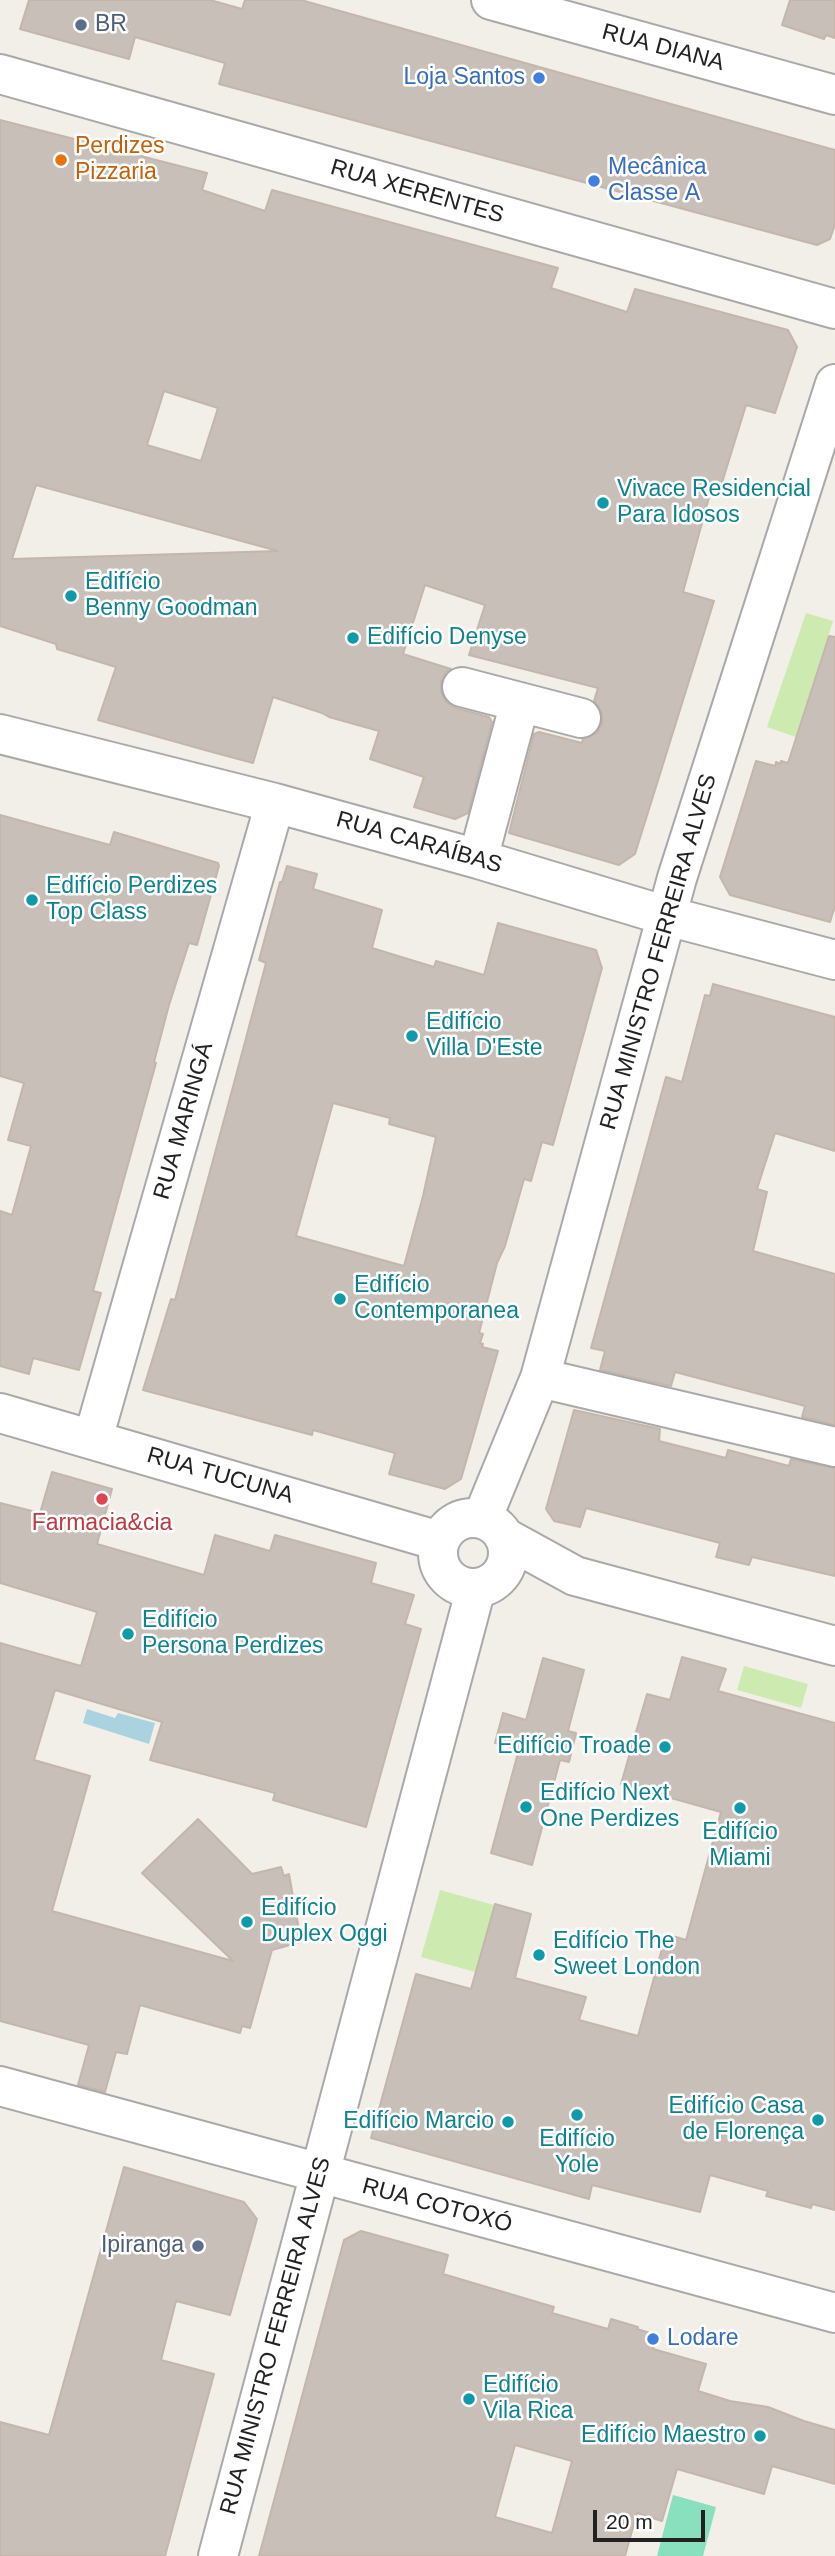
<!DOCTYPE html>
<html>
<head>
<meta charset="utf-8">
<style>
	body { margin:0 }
	#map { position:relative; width:835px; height:2556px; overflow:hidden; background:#f2efe9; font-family:Helvetica,sans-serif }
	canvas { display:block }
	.scale { position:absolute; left:593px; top:2510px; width:112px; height:32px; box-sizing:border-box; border:4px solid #222; border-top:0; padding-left:9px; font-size:21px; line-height:24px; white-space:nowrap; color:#222; -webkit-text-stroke:5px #fff; paint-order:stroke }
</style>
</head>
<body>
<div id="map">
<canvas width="835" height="2556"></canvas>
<div class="scale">20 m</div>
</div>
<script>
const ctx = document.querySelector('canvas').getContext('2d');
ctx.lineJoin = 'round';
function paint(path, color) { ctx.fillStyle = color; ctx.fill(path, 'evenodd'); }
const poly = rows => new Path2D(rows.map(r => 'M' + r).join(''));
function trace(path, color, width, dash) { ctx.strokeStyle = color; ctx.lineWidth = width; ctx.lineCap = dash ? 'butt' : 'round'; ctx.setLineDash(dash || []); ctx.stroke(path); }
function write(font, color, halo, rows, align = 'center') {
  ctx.font = font + ' Helvetica,sans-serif'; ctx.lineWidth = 5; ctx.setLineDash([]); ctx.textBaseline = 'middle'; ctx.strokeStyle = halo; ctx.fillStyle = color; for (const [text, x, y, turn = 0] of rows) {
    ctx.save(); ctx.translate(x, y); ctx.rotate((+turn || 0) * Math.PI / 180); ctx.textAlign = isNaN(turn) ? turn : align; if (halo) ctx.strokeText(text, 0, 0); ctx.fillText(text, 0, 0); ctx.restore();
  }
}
paint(poly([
	[806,613,833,621,796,737,767,727],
	[744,1666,808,1684,801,1708,737,1690],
	[440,1890,494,1905,475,1972,421,1957]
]), '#cdebb0');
paint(poly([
	[673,2495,716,2507,703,2556,657,2556]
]), '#88e0be');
paint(poly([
	[87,1709,115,1718,118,1713,155,1723,149,1744,83,1723]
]), '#aad3df');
const building = poly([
	[29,0,210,0,242,9,245,0,301,0,835,150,835,224,830,239,817,245,219,84,225,63,135,37,129,59,20,29,29,0],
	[790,0,835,0,835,38,826,35,824,39,782,25,790,0],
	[0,120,207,173,202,190,265,211,272,190,558,268,551,288,627,312,635,289,788,330,797,347,775,413,746,405,721,486,713,483,683,592,714,601,635,854,619,865,509,833,534,734,539,732,582,743,583,739,597,733,602,724,602,713,594,701,598,688,469,655,485,605,425,585,403,654,451,669,446,672,441,682,441,692,446,702,456,708,489,717,492,722,468,813,455,819,414,807,424,777,370,759,379,731,329,717,322,713,273,697,253,763,212,752,98,720,116,667,57,649,56,644,0,626,0,120],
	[164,391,218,408,201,461,147,445,164,391],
	[36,485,278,551,12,559,36,485],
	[829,636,835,637,835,906,830,922,730,895,720,877,756,761,775,766,776,762,780,764,781,761,788,763,829,636],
	[0,815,110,845,114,832,218,863,219,866,197,945,189,943,169,1005,154,1062,156,1063,93,1291,101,1293,79,1370,33,1358,29,1374,0,1366,0,1211,12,1215,31,1146,8,1140,24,1083,0,1076,0,815],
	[287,866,317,874,313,889,382,910,372,948,434,967,436,961,484,975,498,923,596,950,602,968,553,1145,542,1142,531,1181,524,1179,505,1246,497,1263,479,1333,483,1334,480,1343,483,1344,482,1347,498,1351,461,1479,445,1489,389,1474,395,1453,313,1430,312,1435,143,1390,171,1299,175,1300,234,1083,266,963,259,960,280,882,282,882,287,866],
	[333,1103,390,1118,389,1124,436,1137,423,1196,404,1266,296,1236,333,1103],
	[713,984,835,1017,835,1151,775,1133,757,1189,767,1192,753,1251,835,1274,835,1425,802,1417,805,1406,675,1372,671,1386,600,1370,605,1351,591,1348,666,1077,682,1082,705,995,710,996,713,984],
	[574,1410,660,1429,659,1441,726,1458,728,1450,789,1466,791,1459,835,1468,835,1576,752,1557,749,1565,716,1557,720,1543,586,1508,580,1527,554,1521,546,1509,574,1410],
	[52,1472,112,1489,97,1544,204,1575,215,1535,270,1551,275,1535,376,1563,371,1583,414,1595,405,1624,421,1629,366,1827,273,1800,275,1793,150,1760,162,1722,55,1690,34,1760,90,1776,52,1911,233,1961,142,1873,198,1819,252,1874,281,1867,284,1876,289,1874,301,1942,272,1950,250,2028,242,2026,240,2033,140,2005,127,2054,116,2052,105,2092,78,2085,89,2045,0,2021,0,1643,81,1666,97,1612,0,1583,0,1503,40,1513,52,1472],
	[682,1657,726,1669,718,1691,835,1723,835,2210,812,2204,811,2208,766,2196,768,2191,710,2175,700,2212,592,2185,589,2199,371,2138,416,1974,471,1989,495,1904,531,1914,515,1978,586,1997,579,2020,638,2036,666,1934,686,1940,721,1812,621,1784,647,1694,670,1700,682,1657],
	[543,1658,584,1670,568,1731,576,1733,569,1762,560,1760,532,1865,491,1853,519,1749,495,1743,503,1713,526,1720,543,1658],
	[124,2167,244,2202,257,2219,230,2315,176,2301,161,2360,214,2374,165,2556,0,2556,0,2422,49,2435,124,2167],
	[361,2231,448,2255,443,2274,554,2307,552,2313,608,2329,611,2319,638,2327,637,2329,657,2335,653,2349,706,2364,698,2391,730,2401,768,2407,804,2421,835,2430,835,2484,772,2466,764,2494,677,2469,662,2521,637,2513,625,2556,259,2556,344,2240,361,2231],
	[515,2445,572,2461,552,2533,495,2517,515,2445]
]);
paint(building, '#c7bfb8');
trace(building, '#c4b6ab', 2);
const minor = poly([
	[491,0,835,95],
	[0,74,835,309],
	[462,687,581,718],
	[0,734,275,803,478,859,667,916,835,960],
	[478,859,520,702],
	[540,1378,835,1447],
	[0,1413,439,1541],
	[93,1439,275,803],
	'438 1553a35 35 0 1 1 70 0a35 35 0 1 1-70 0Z',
	[482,1519,540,1378,677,878,835,384],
	[504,1537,575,1576,835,1646],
	[0,2086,835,2313],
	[218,2556,476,1588]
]);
trace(minor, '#a9a9a9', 42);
trace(minor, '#fff', 38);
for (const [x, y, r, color] of [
	[81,25,7,"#5c6f8a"],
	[539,78,7,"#3f7fe0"],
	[61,160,7,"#e8710a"],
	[594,181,7,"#3f7fe0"],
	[603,503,7,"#0f9aa8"],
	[71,596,7,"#0f9aa8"],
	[353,638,7,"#0f9aa8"],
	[32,900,7,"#0f9aa8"],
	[412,1036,7,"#0f9aa8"],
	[340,1299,7,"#0f9aa8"],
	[102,1499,7,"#e0444e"],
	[128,1634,7,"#0f9aa8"],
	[665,1747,7,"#0f9aa8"],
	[526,1807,7,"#0f9aa8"],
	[740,1808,7,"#0f9aa8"],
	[247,1922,7,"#0f9aa8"],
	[539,1955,7,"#0f9aa8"],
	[577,2115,7,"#0f9aa8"],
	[818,2120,7,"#0f9aa8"],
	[508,2122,7,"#0f9aa8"],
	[198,2246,7,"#5c6f8a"],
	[653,2339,7,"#3f7fe0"],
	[469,2399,7,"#0f9aa8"],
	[760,2436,7,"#0f9aa8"]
]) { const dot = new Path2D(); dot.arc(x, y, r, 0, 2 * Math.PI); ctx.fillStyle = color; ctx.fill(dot); trace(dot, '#fff', 2.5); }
write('23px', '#4e5e75', '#fff', [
	["BR",95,25],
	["Ipiranga",184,2246,"right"]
], 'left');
write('23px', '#222', '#fff', [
	["RUA DIANA",663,48,15],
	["RUA XERENTES",417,192,16],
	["RUA CARAÍBAS",419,843,16],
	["RUA MINISTRO FERREIRA ALVES",659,952,-74],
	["RUA MARINGÁ",184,1121,-74],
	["RUA TUCUNA",220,1476,16],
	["RUA COTOXÓ",437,2206,15],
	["RUA MINISTRO FERREIRA ALVES",276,2336,-75]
]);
write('23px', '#366cbe', '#fff', [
	["Loja Santos",525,78,"right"],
	["Mecânica",608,168],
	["Classe A",608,194],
	["Lodare",667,2339]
], 'left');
write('23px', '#c56008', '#fff', [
	["Perdizes",75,147],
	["Pizzaria",75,173]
], 'left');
write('23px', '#0d838f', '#fff', [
	["Vivace Residencial",617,490],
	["Para Idosos",617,516],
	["Edifício",85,583],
	["Benny Goodman",85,609],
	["Edifício Denyse",367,638],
	["Edifício Perdizes",46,887],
	["Top Class",46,913],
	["Edifício",426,1023],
	["Villa D'Este",426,1049],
	["Edifício",354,1286],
	["Contemporanea",354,1312],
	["Edifício",142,1621],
	["Persona Perdizes",142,1647],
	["Edifício Troade",651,1747,"right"],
	["Edifício Next",540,1794],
	["One Perdizes",540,1820],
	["Edifício",740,1833,"center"],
	["Miami",740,1859,"center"],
	["Edifício",261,1909],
	["Duplex Oggi",261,1935],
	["Edifício The",553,1942],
	["Sweet London",553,1968],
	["Edifício Casa",804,2107,"right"],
	["de Florença",804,2133,"right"],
	["Edifício Marcio",494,2122,"right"],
	["Edifício",577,2140,"center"],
	["Yole",577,2166,"center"],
	["Edifício",483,2386],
	["Vila Rica",483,2412],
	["Edifício Maestro",746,2436,"right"]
], 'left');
write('23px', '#be3a42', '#fff', [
	["Farmacia&cia",102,1524]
]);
</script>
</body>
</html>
